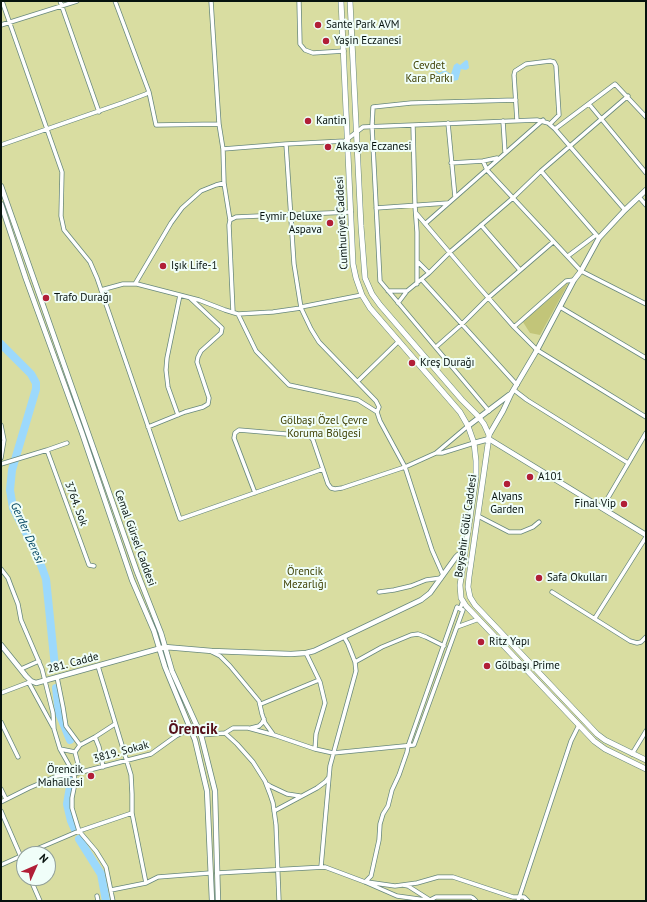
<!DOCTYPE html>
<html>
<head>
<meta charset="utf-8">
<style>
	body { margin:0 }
	#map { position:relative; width:647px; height:902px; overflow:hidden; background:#d3f7ea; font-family:"PT Sans",sans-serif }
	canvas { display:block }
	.frame { position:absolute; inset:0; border:2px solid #06120e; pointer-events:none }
	.north { position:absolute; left:16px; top:846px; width:40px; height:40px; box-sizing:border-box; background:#f0fef9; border:1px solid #92a09b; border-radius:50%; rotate:45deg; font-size:11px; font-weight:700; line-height:16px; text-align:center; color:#06120e }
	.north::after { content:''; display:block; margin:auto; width:14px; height:18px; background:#b11e37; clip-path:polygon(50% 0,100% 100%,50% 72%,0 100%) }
</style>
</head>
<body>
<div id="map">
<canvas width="647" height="902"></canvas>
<div class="frame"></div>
<div class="north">N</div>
</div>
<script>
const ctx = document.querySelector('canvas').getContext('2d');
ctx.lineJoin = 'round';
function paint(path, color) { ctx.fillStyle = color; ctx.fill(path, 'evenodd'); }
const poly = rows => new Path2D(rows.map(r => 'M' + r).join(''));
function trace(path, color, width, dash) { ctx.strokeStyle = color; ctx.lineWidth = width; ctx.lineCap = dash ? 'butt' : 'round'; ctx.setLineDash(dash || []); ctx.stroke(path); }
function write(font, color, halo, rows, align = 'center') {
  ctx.font = font + ' "PT Sans",sans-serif'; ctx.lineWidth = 4; ctx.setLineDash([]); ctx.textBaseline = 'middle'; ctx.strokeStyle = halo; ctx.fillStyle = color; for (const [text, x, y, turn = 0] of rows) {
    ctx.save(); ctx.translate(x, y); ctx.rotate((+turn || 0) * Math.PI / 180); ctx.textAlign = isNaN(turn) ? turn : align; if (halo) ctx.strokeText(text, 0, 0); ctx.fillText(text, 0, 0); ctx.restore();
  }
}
paint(poly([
	[1,1,646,1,646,901,1,901],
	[24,854,48,854,48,878,24,878]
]), '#d9dda1');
paint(poly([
	[569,282,540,335,530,333,523,322]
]), '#c2c579');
paint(poly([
	[466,60,468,61,469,68,466,70,461,69,458,80,453,81,450,77,454,65,457,63,460,65]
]), '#9cd9fc');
trace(poly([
	[435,70,439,74,445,71,451,75],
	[431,76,436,80,448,74]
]), '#9cd9fc', 1.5);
trace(poly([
	[1,344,31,374,36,383,36,389,12,470,10,490,13,508,37,554,46,579,55,667],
	[56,688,59,713,70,740],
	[71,781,67,804,71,821,75,830],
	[79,839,101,874,106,901]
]), '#9cd9fc', 8);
const minor = poly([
	[2,1,62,172,61,216,64,230,90,262,97,278,180,519,323,469],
	[60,1,99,112],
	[211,1,219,124,223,149],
	[299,1,300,44,305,50,313,53,344,51],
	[1,25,77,1],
	[149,92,156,125,219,124],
	[589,104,646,173],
	[503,121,505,152],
	[517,121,514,75,515,71,526,64,550,61,554,62,556,66,559,115,550,124],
	[448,123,455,197],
	[413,125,415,206,417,232,417,284],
	[555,129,615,84,646,117],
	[286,144,294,264,301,308,311,329,319,342,376,401,379,407,377,412,380,421,405,467,432,550,443,575],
	[1,145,122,103,146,94,149,92,115,1],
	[483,161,487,170,581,271,646,304],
	[451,163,483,161,497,158],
	[541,171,599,238],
	[639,197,646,205],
	[376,208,448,203],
	[416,213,478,286,514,327,537,350,646,417],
	[230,220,224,183,223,149,286,144,345,141,363,127,537,120,548,123,555,129,625,210],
	[426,223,543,120],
	[481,225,520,270],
	[568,256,596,235],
	[418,262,429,273],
	[422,280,517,385],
	[135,284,171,223,182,208,201,191,216,185,224,183],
	[101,290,123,284,137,284,199,300,225,310,238,314,273,312,301,308],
	[388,291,407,291],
	[398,303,407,291,429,273,450,252,514,197,541,171,628,96],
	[301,307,362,295],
	[560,307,646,358],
	[233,312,229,225,230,220,236,217,351,212],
	[238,314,256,351,289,385,358,400,377,412],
	[514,327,566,281,574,280],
	[436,347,462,324,488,298,553,242],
	[358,381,399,341],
	[514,390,527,400,628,463],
	[489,411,380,281,372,126,373,107,411,103,516,100],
	[178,415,168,387,166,370,167,358,180,295],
	[1,425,4,440,1,458],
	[148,427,185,412,203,407,208,404,209,398,197,362,198,357,201,351,221,333,222,328,190,298],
	[47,450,89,565,94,566],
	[436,453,442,453,474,443],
	[1,464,47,450,67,443],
	[255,493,234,438,235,433,239,430,310,436,313,440,328,484,331,488,335,489,342,488,405,467,436,453,468,426],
	[602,508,646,433],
	[478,516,509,532,521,532,533,527,539,522],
	[1,569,8,578,11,586,18,604,21,620,42,669,53,713,54,729,60,749,74,774,75,783,72,798,72,808,79,831,25,854],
	[379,592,394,590,411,586,426,580,441,578],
	[552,592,630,641,637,643,641,642,646,637],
	[595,618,646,537],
	[457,627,479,619],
	[212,652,220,656,230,666,259,701,262,714,265,723,273,734],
	[306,653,320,682,325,703,316,734,315,749],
	[355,662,382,647,411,635,418,634,426,637,444,646],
	[98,666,131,775,132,794,132,813,146,883],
	[21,669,39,661],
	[57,677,63,707,66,726,80,745],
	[29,683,53,727],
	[1,693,30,682],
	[261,704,319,680],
	[1,722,18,757],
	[251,728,259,726,262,723,264,719],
	[225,733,237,744,253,762,265,781,270,794,273,803,276,825,279,901],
	[201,735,225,733,233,728,248,728,274,735,315,749,333,753,414,745,463,610,460,609,463,601],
	[95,737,99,747,103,767],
	[60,749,75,752,80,745,95,737,115,724],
	[75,752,80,772],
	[632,754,646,731],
	[267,784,270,786,287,794,300,796],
	[1,789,6,799],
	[1,802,29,788,57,776,74,774,151,754,176,736,190,729],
	[1,811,24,864],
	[274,811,317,788,325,782,329,777],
	[1,865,21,856],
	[321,867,330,766,356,671,355,662,348,644,344,637],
	[217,873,325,867,365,882,397,896,433,901],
	[30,878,40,901],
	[365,882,371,876,379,840,380,824,383,814,388,806,392,790,399,775,407,752,408,746,457,607,460,609],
	[367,882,395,886,417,883,438,877,453,877,513,897,524,897,528,901],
	[403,885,408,886,430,900,436,897,471,897,473,898,476,901],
	[111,890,146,883,158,877,210,873],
	[97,896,98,901],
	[113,901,106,867,96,851,79,831,132,813],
	[518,901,571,741,579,725]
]);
const tertiary = poly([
	[1,186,137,572,161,633,172,671,201,735,215,791,218,901],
	[1,204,26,279,82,433,132,580,154,631,165,667,195,740,207,791,212,901],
	[468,426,509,395],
	[489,435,503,411,511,394,537,350,574,280,581,271,599,238,625,210,646,190],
	[474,443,489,439,646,535],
	[1,645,26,676,31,681,36,683,165,647,212,651,291,654,306,653,314,651,421,600,430,593,456,557,458,555,464,555]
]);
const secondary = poly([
	[341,1,353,264,356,278,362,295,370,308,460,412,468,426,474,443,476,461,476,477,460,585,461,598,466,606,594,741,605,749,646,769],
	[350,1,361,226,365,278,372,294,380,305,462,400,477,415,484,424,489,435,488,444,469,577,468,587,470,597,475,605,597,734,605,740,646,760]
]);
trace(minor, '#68887d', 5);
trace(tertiary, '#68887d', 6);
trace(secondary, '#68887d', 6);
trace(minor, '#fff', 3.5);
trace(tertiary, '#fff', 4.5);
trace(secondary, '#fff', 5);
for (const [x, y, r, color] of [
	[318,25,4,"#b11e37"],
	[326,41,4,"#b11e37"],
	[308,121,4,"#b11e37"],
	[328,147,4,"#b11e37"],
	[330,223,4,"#b11e37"],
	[163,266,4,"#b11e37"],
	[46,298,4,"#b11e37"],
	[412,363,4,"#b11e37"],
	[530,477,4,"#b11e37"],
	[507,484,4,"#b11e37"],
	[624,504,4,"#b11e37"],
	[539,578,4,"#b11e37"],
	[481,642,4,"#b11e37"],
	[487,666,4,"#b11e37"],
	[91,776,4,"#b11e37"]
]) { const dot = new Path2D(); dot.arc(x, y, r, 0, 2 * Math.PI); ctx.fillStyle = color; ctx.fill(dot); trace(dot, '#f0fef9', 1.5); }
write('11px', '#06120e', '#f0fef9', [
	["Sante Park AVM",326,25],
	["Yaşin Eczanesi",334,41],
	["Kantin",316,121],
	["Akasya Eczanesi",336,147],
	["Eymir Deluxe",322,217,"right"],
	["Aspava",322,230,"right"],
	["Işık Life-1",171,266],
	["Trafo Durağı",54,298],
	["Kreş Durağı",420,363],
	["A101",538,477],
	["Alyans",507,497,"center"],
	["Garden",507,510,"center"],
	["Final Vip",616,504,"right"],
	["Safa Okulları",547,578],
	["Ritz Yapı",489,642],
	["Gölbaşı Prime",495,666],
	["Örencik",83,770,"right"],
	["Mahallesi",83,783,"right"]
], 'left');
write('11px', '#414306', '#f0fef9', [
	["Cevdet",429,66],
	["Kara Parkı",429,79],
	["Gölbaşı Özel Çevre",324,421],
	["Koruma Bölgesi",324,434],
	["Örencik",305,572],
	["Mezarlığı",305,585]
]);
write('11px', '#06120e', '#f0fef9', [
	["Cumhuriyet Caddesi",342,223,-93],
	["3764. Sok",76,504,70],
	["Beyşehir Gölü Caddesi",466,526,-82],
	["Cemal Gürsel Caddesi",135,538,70],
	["281. Cadde",73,663,-15],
	["3819. Sokak",121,752,-15]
]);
write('italic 12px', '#004561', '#f0fef9', [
	["Gerder Deresi",27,533,66]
]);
write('bold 15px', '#551019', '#f0fef9', [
	["Örencik",193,730]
]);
</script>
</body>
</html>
